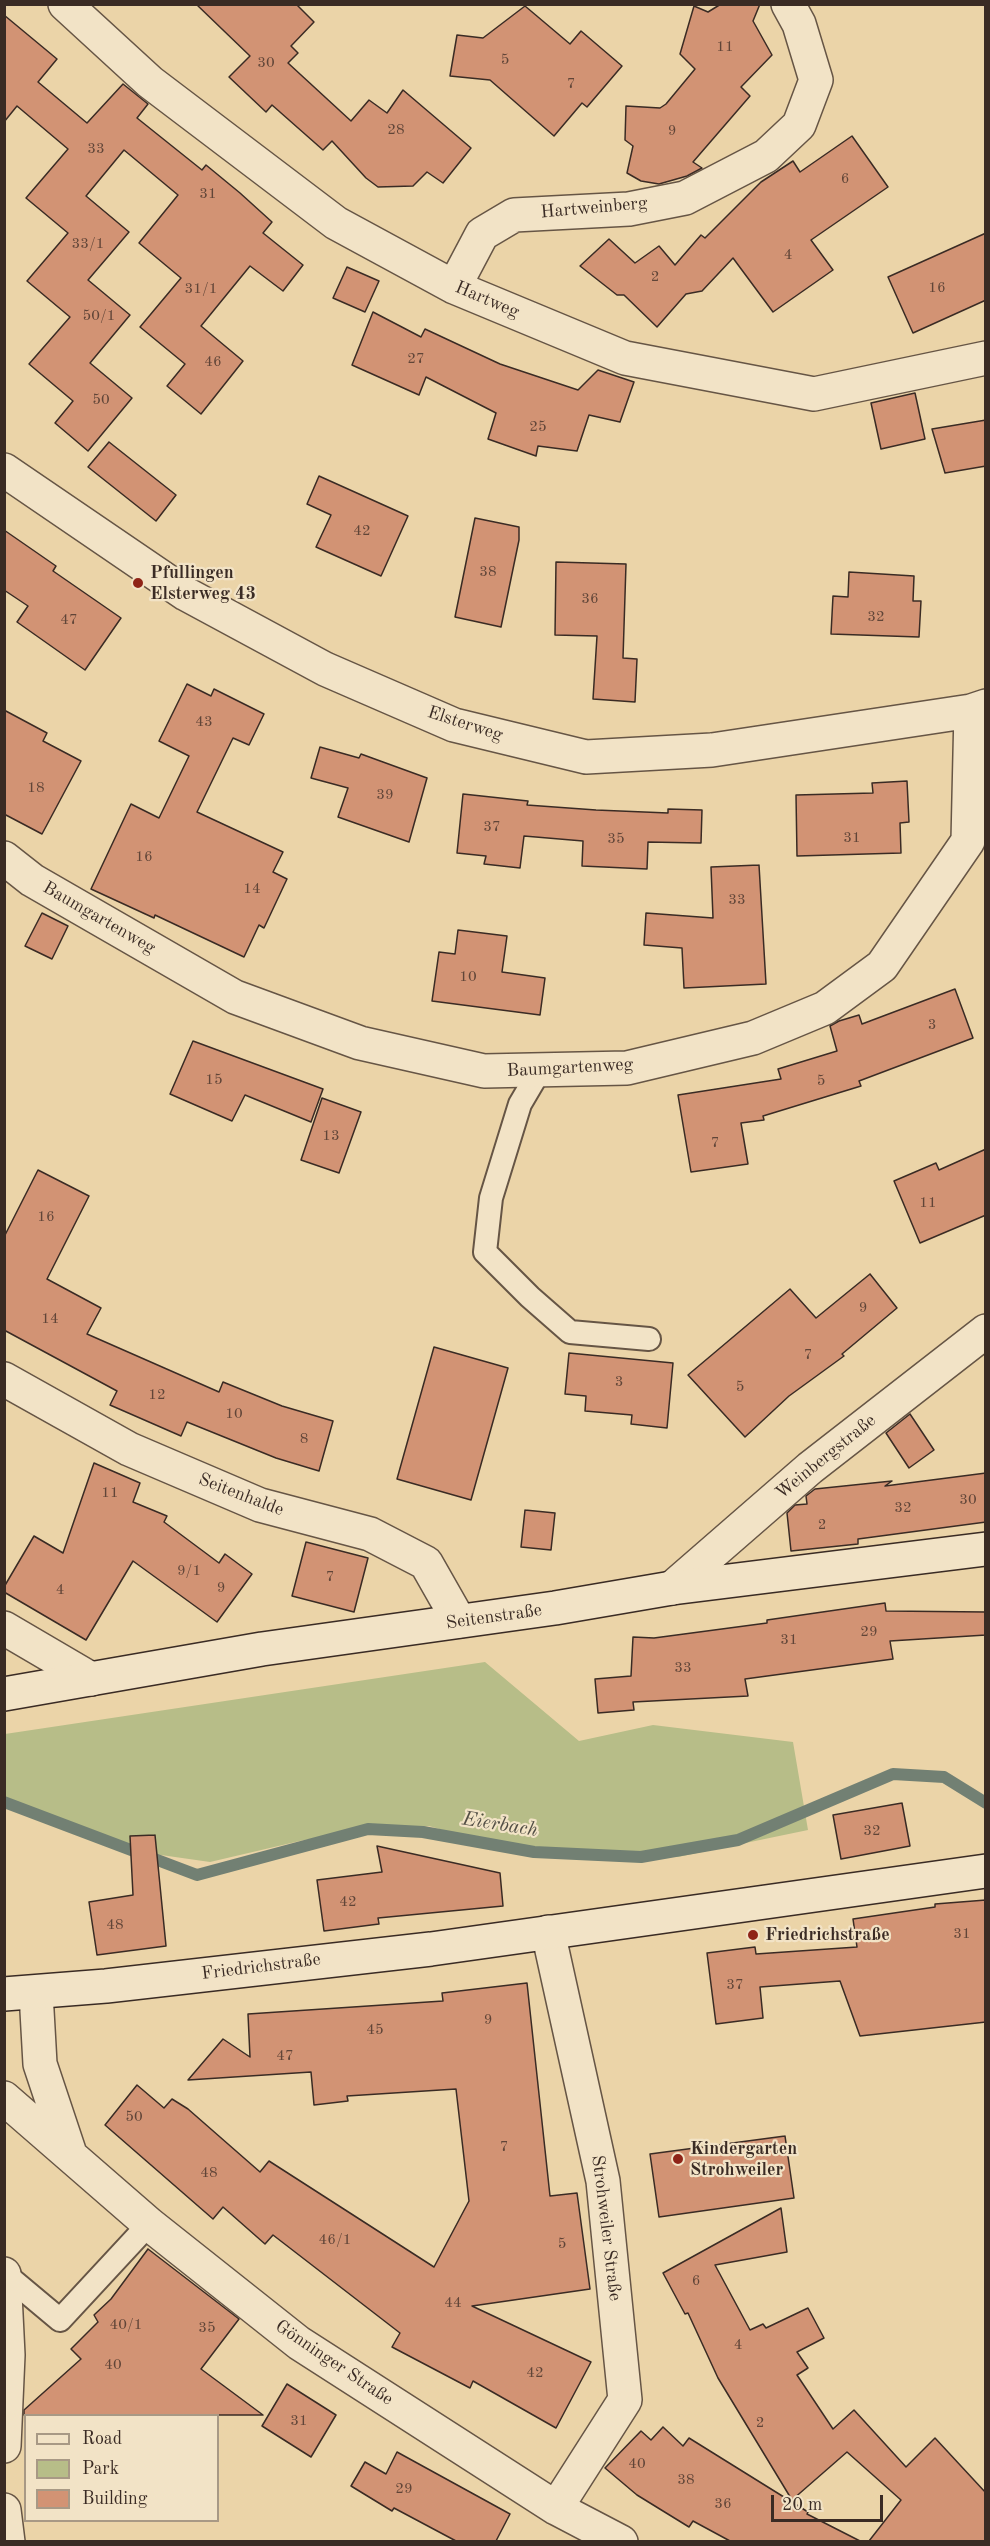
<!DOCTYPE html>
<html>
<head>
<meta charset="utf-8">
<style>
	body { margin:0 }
	#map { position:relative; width:990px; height:2546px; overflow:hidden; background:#ebd4a8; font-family:"Old Standard TT",serif }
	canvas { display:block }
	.frame { position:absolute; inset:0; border:6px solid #3a2b24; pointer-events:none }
	.legend { position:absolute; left:24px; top:2414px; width:195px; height:108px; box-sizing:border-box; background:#f2e3c6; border:2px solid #a89985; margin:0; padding:8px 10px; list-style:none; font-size:18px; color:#3a2b24 }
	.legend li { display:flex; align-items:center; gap:12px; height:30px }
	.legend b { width:30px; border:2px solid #a89985 }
	.scale { position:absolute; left:771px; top:2495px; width:112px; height:27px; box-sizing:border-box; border:3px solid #3a2b24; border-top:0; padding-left:8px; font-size:18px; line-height:21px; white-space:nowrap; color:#3a2b24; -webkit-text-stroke:4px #f2e3c6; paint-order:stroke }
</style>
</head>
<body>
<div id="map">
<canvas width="990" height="2546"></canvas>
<div class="frame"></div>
<ul class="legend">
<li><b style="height:8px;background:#f2e3c6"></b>Road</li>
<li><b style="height:16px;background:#b7bd88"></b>Park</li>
<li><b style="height:16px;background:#d29374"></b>Building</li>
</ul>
<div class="scale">20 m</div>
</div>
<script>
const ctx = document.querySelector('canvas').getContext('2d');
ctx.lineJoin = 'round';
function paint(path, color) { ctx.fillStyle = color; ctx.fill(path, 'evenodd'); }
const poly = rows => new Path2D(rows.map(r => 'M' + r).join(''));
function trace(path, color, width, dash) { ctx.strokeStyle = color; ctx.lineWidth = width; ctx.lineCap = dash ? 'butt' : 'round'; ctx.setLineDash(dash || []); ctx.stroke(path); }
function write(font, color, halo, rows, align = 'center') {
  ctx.font = font + ' "Old Standard TT",serif'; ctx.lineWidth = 4.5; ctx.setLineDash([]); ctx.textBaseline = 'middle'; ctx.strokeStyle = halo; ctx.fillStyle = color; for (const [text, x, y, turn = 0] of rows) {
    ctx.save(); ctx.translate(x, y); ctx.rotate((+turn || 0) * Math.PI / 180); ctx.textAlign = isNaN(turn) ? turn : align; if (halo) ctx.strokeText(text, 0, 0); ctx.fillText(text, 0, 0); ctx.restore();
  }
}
paint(poly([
	[485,1662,579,1741,653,1725,793,1742,808,1830,678,1857,534,1856,429,1826,304,1840,210,1862,126,1850,5,1798,5,1734]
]), '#b7bd88');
trace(poly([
	[4,1802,197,1875,368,1829,423,1832,534,1852,641,1857,738,1840,893,1774,944,1777,986,1803]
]), '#728073', 12);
const building = poly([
	[196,4,296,4,314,22,291,46,298,53,288,63,351,121,369,100,387,113,403,90,471,148,443,183,427,172,413,186,378,187,366,178,332,141,323,150,272,105,266,112,229,77,250,56,196,4],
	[721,4,760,4,753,21,772,55,741,87,750,96,693,162,702,168,687,176,659,184,641,181,627,173,633,146,625,140,626,106,660,108,666,104,695,69,680,54,694,6,708,12,721,4],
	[525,6,570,44,581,31,622,66,587,107,582,103,554,136,490,80,450,76,457,35,483,38,525,6],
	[4,15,57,59,38,82,87,123,123,84,148,104,137,118,202,170,206,165,240,193,272,222,263,233,303,265,283,291,250,266,201,326,243,361,201,414,167,386,185,364,140,327,181,278,139,243,178,195,124,150,86,196,129,232,88,280,130,315,90,363,132,398,88,451,55,423,73,401,29,364,70,317,27,281,68,233,26,198,68,149,17,106,4,122,4,15],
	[852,136,888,187,811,240,833,270,773,312,733,258,702,291,686,294,657,327,624,295,617,295,580,266,609,239,635,263,659,246,675,265,701,235,705,238,761,182,793,161,800,172,852,136],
	[986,233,986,300,913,333,888,277,986,233],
	[347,267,379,281,365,312,333,298,347,267],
	[373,312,421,337,425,329,500,364,578,390,598,370,634,382,620,422,589,415,577,451,538,446,536,456,488,439,496,413,426,377,419,395,352,365,373,312],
	[915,393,925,439,881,449,871,403,915,393],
	[986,420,986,466,945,473,932,429,986,420],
	[109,442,176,495,156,521,88,467,109,442],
	[319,476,408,516,381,576,316,547,331,515,307,504,319,476],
	[475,518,519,527,519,540,501,627,455,617,475,518],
	[4,530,56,566,53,571,121,618,85,670,17,622,28,606,4,590,4,530],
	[556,562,626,564,623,658,637,659,635,702,593,699,597,636,555,635,556,562],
	[849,572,914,576,913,601,921,601,919,637,831,634,833,596,848,597,849,572],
	[187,684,211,696,214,689,264,714,249,745,233,738,197,812,283,852,273,872,287,879,264,928,259,925,244,957,155,915,154,918,91,889,131,804,159,818,189,756,159,741,187,684],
	[4,710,47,733,43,741,81,761,42,834,4,814,4,710],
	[320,747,359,758,361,754,427,778,409,842,338,817,348,788,311,778,320,747],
	[907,781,909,822,900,823,901,853,797,856,796,795,873,793,872,783,907,781],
	[463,794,528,801,527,805,596,810,668,813,668,809,702,810,701,843,648,842,647,869,582,866,583,841,524,836,520,868,484,864,486,856,457,853,463,794],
	[759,865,766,984,684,988,682,948,644,945,646,913,713,918,711,867,759,865],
	[42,913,68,926,52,959,25,946,42,913],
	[458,930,507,936,502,972,545,978,540,1015,432,1001,439,952,455,954,458,930],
	[955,989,973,1038,859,1081,861,1086,763,1116,764,1120,741,1123,748,1164,691,1172,678,1095,781,1079,778,1069,837,1051,830,1026,839,1021,859,1015,862,1024,955,989],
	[193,1041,323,1089,311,1122,245,1095,232,1121,170,1094,193,1041],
	[322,1098,361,1112,339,1173,301,1160,322,1098],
	[986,1149,986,1215,920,1243,894,1181,936,1163,939,1170,986,1149],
	[38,1170,89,1196,47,1279,101,1308,87,1334,219,1392,223,1382,282,1406,333,1421,319,1471,276,1458,187,1422,181,1436,110,1405,117,1391,4,1330,4,1237,38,1170],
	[870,1274,897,1308,842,1354,844,1356,789,1396,745,1437,688,1375,790,1289,816,1318,870,1274],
	[434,1347,508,1368,471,1500,397,1479,434,1347],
	[569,1353,673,1363,667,1428,631,1424,632,1415,585,1411,586,1396,565,1394,569,1353],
	[910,1414,934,1450,909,1468,886,1433,910,1414],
	[94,1463,140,1483,133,1502,167,1516,164,1522,219,1563,225,1554,252,1574,217,1622,133,1561,86,1640,4,1592,4,1587,34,1536,63,1553,94,1463],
	[986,1473,986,1522,858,1539,858,1544,791,1551,787,1513,795,1505,807,1504,806,1496,815,1489,892,1481,885,1486,986,1473],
	[525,1510,555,1513,551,1550,521,1547,525,1510],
	[306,1542,368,1558,354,1612,292,1596,306,1542],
	[885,1603,886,1611,986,1612,986,1635,890,1641,893,1659,745,1679,748,1696,633,1702,634,1710,598,1713,595,1679,631,1676,633,1637,654,1638,767,1623,767,1620,885,1603],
	[902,1803,910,1846,841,1859,833,1815,902,1803],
	[155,1835,166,1946,97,1955,89,1902,133,1895,130,1836,155,1835],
	[377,1846,500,1873,503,1906,378,1918,379,1924,324,1931,317,1880,382,1872,377,1846],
	[986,1900,986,2022,860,2036,840,1981,760,1987,763,2018,716,2024,707,1953,755,1947,756,1954,857,1947,853,1919,935,1907,935,1904,986,1900],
	[527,1983,550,2196,577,2193,590,2289,472,2306,591,2362,556,2428,473,2381,470,2388,392,2347,400,2333,273,2235,265,2244,223,2207,213,2219,105,2125,137,2085,164,2108,172,2099,188,2109,260,2172,269,2161,434,2267,469,2201,456,2089,347,2096,348,2101,314,2105,311,2072,188,2080,223,2039,250,2057,248,2014,443,2001,442,1993,527,1983],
	[785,2136,794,2198,659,2217,650,2154,785,2136],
	[781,2208,787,2252,715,2265,750,2330,763,2324,766,2328,808,2308,824,2338,797,2352,808,2368,797,2375,833,2429,854,2410,906,2467,935,2438,986,2493,986,2541,869,2541,901,2500,847,2452,792,2500,718,2378,688,2313,685,2314,663,2273,781,2208],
	[148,2249,239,2319,201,2369,263,2415,24,2415,24,2410,81,2359,71,2349,98,2322,94,2315,111,2299,148,2249],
	[287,2384,336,2415,311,2457,262,2426,287,2384],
	[663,2427,683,2446,689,2438,808,2512,807,2514,860,2541,730,2541,693,2521,689,2527,637,2495,605,2468,641,2431,651,2440,663,2427],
	[397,2452,510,2514,496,2541,456,2541,394,2508,392,2511,351,2486,365,2462,386,2474,397,2452]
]);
paint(building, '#d29374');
trace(building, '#3a2b24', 1.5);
const service = poly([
	[540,1070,520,1104,491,1198,485,1252,530,1297,570,1332,649,1339],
	[5,2274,60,2320,149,2224]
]);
const minor = poly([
	[65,4,150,82,336,223,454,287,625,358,814,394,986,358],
	[454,287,482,234,514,215,629,209,685,198,766,156,799,125,816,80,799,24,788,4],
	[4,470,186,594,325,669,454,725,586,757,712,750,971,711,986,706],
	[4,858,32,880,235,997,360,1043,484,1071,627,1068,753,1038,825,1008,882,966,968,841,971,711],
	[4,1379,129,1449,260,1505,370,1534,426,1563,459,1621],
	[672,1588,810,1468,986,1331],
	[4,1628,91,1679],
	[548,1932,603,2181,625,2400,556,2508],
	[36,1993,40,2064,70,2154],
	[4,2098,149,2224,299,2343,556,2508,621,2542],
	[4,2274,8,2355,4,2446],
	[4,2510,8,2542]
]);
const secondary = poly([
	[4,1694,262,1649,555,1608,672,1588,986,1549],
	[4,1994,106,1986,431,1949,986,1871]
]);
trace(service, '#665545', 26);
trace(minor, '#665545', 36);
trace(secondary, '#3a2b24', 36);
trace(service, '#f2e3c6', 22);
trace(minor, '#f2e3c6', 33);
trace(secondary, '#f2e3c6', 33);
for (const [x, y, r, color] of [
	[138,583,6,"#8f2418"],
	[753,1935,6,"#8f2418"],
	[678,2159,6,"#8f2418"]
]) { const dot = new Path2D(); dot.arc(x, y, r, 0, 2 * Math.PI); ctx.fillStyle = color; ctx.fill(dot); trace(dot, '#f2e3c6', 2); }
write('15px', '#604538', null, [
	["11",725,47],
	["5",505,60],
	["30",266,63],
	["7",571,84],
	["28",396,130],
	["9",672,131],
	["33",96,149],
	["6",845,179],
	["31",208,194],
	["33/1",88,244],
	["4",788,255],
	["2",655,277],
	["16",937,288],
	["31/1",201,289],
	["50/1",99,316],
	["27",416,359],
	["46",213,362],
	["50",101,400],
	["25",538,427],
	["42",362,531],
	["38",488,572],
	["36",590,599],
	["32",876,617],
	["47",69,620],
	["43",204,722],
	["18",36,788],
	["39",385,795],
	["37",492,827],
	["31",852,838],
	["35",616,839],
	["16",144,857],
	["14",252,889],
	["33",737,900],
	["10",468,977],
	["3",932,1025],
	["15",214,1080],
	["5",821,1081],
	["13",331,1136],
	["7",715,1143],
	["11",928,1203],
	["16",46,1217],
	["9",863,1308],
	["14",50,1319],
	["7",808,1355],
	["3",619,1382],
	["5",740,1387],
	["12",157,1395],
	["10",234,1414],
	["8",304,1439],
	["11",110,1493],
	["30",968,1500],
	["32",903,1508],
	["2",822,1525],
	["9/1",189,1571],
	["7",330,1577],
	["9",221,1588],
	["4",60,1590],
	["29",869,1632],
	["31",789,1640],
	["33",683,1668],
	["32",872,1831],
	["42",348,1902],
	["48",115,1925],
	["31",962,1934],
	["37",735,1985],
	["9",488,2020],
	["45",375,2030],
	["47",285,2056],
	["50",134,2117],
	["7",504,2147],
	["48",209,2173],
	["46/1",335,2240],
	["5",562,2244],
	["6",696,2281],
	["44",453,2303],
	["40/1",126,2325],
	["35",207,2328],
	["4",738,2345],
	["40",113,2365],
	["42",535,2373],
	["31",299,2421],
	["2",760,2423],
	["40",637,2464],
	["38",686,2480],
	["29",404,2489],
	["36",723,2504]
]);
write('18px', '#3a2b24', '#f2e3c6', [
	["Hartweinberg",594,208,-5],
	["Hartweg",487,300,23],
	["Elsterweg",465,724,18],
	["Baumgartenweg",99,918,30],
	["Baumgartenweg",570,1068,-3],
	["Weinbergstraße",826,1457,-39],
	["Seitenhalde",241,1495,21],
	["Seitenstraße",494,1617,-8],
	["Friedrichstraße",261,1967,-7],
	["Strohweiler Straße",606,2228,83],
	["Gönninger Straße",334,2363,34]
]);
write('bold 18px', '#3a2b24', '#f2e3c6', [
	["Pfullingen",150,573],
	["Elsterweg 43",150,594],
	["Friedrichstraße",765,1935],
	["Kindergarten",690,2149],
	["Strohweiler",690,2170]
], 'left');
write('italic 20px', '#524e45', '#f2e3c6', [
	["Eierbach",500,1825,9]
]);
</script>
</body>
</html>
